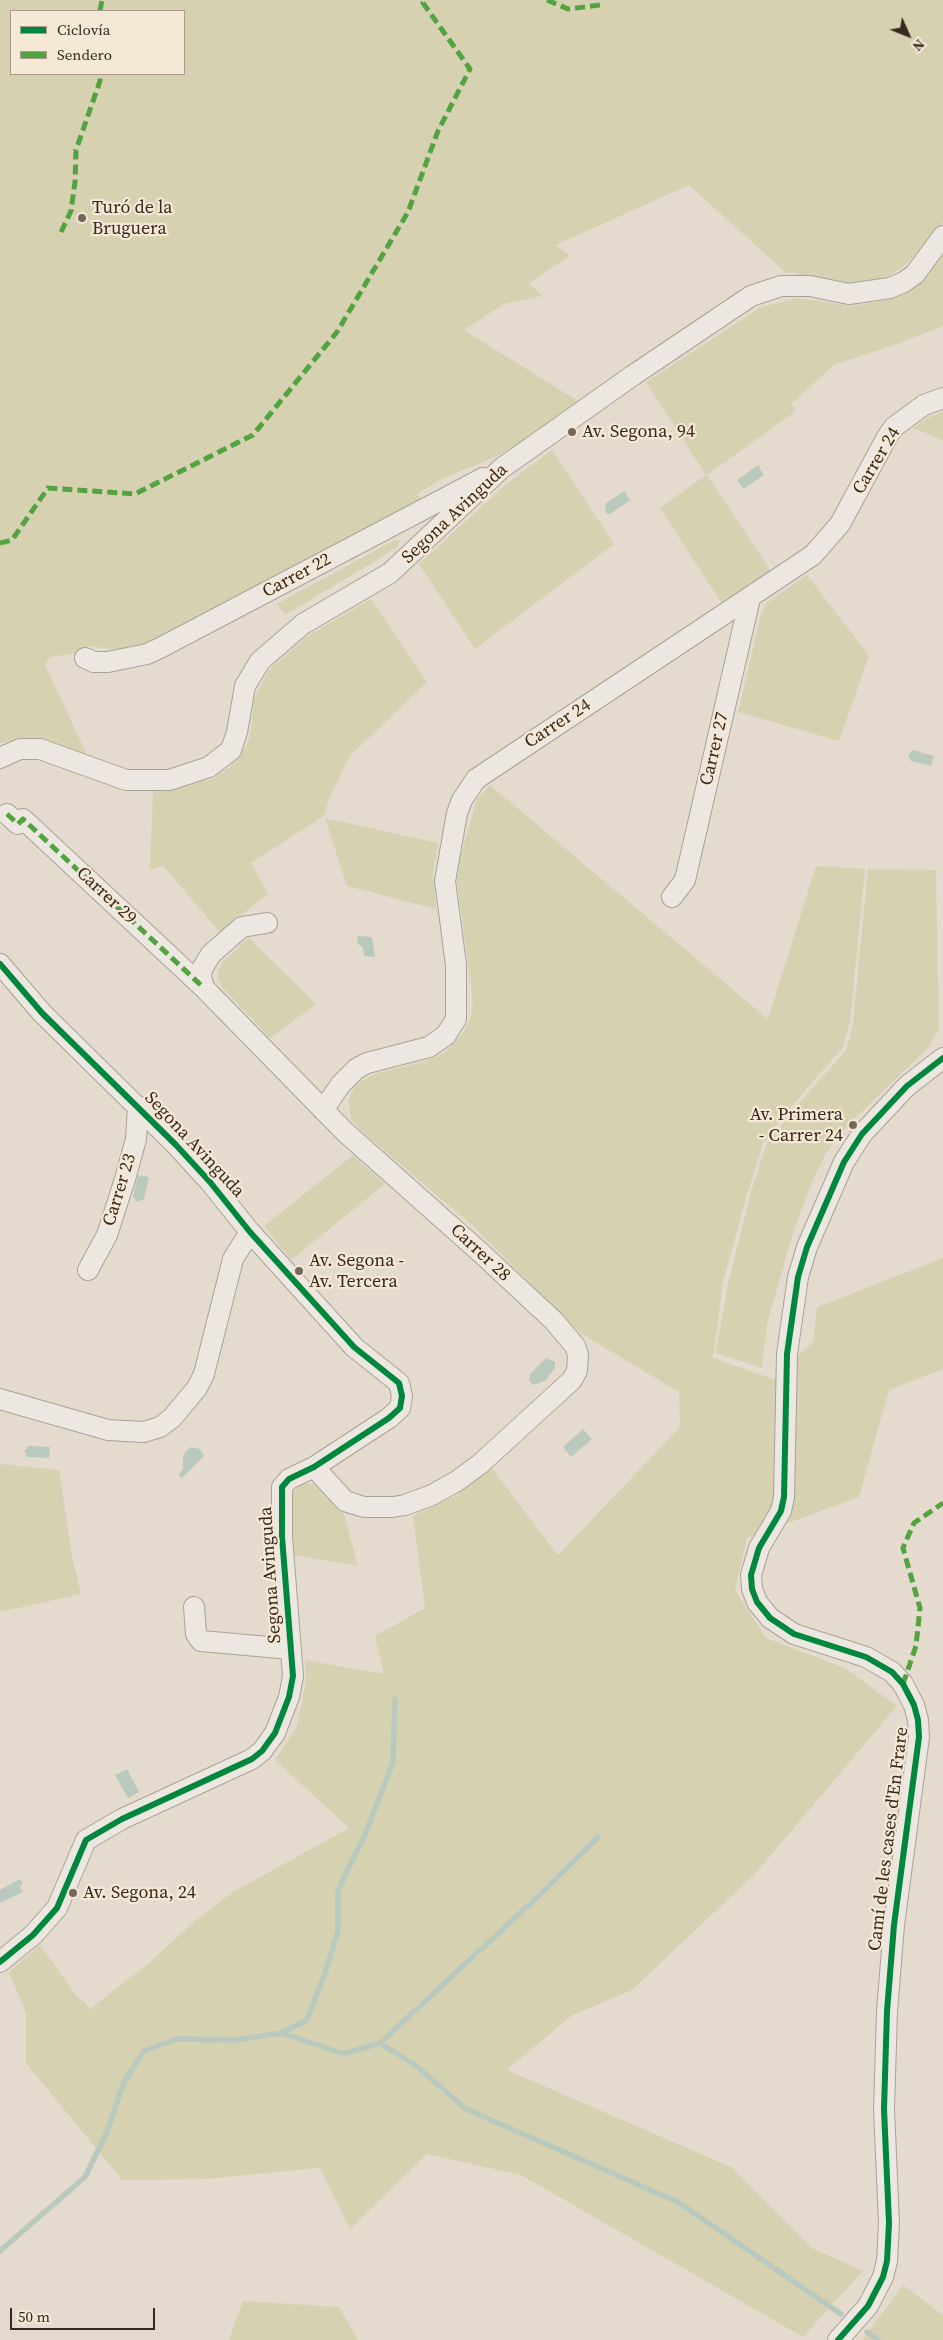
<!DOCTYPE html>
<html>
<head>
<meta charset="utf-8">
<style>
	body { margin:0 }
	#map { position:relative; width:943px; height:2340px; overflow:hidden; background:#e4dbce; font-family:"Source Serif 4",serif }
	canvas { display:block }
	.legend { position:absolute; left:10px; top:10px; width:175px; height:65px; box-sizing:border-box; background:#f5e8d5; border:1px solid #aa9b8c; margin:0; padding:6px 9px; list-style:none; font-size:15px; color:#39281f }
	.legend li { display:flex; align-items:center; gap:10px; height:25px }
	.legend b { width:25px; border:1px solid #aa9b8c }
	.north { position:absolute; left:883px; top:10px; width:50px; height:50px; -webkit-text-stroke:4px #f5e8d5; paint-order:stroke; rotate:134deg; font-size:14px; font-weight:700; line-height:20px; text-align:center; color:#39281f }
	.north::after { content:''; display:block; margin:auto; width:18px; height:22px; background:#39281f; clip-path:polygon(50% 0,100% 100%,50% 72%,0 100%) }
	.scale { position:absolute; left:10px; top:2308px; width:145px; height:22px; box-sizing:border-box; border:2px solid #39281f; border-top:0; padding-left:6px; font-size:15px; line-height:18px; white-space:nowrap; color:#39281f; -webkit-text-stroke:4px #f5e8d5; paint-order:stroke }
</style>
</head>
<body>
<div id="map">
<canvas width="943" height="2340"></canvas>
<ul class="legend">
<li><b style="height:6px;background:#00873e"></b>Ciclovía</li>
<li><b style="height:6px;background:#53a341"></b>Sendero</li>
</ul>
<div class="north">N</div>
<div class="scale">50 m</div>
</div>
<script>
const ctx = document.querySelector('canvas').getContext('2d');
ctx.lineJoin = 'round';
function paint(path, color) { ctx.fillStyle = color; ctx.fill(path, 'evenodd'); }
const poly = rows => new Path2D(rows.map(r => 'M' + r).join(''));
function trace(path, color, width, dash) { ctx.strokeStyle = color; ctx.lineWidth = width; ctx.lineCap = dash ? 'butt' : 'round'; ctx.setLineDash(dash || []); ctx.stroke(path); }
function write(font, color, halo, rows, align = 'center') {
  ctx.font = font + ' "Source Serif 4",serif'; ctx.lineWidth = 4.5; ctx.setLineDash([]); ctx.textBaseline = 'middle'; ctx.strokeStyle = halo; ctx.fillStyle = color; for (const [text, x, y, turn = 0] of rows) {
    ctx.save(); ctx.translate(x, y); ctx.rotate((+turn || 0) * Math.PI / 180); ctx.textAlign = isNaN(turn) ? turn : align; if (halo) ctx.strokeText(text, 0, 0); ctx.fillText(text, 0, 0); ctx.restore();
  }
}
paint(poly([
	[0,0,943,0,943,222,909,262,888,277,864,283,846,283,798,276,795,271,786,273,689,185,556,245,570,256,529,283,542,296,504,304,464,330,578,401,540,429,502,454,442,479,417,494,422,499,393,517,167,639,128,652,90,646,81,649,78,653,50,657,45,665,88,757,46,740,32,737,0,743],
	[11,11,184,11,184,74,11,74],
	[943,255,943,326,894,345,834,365,791,404,796,411,707,475,771,571,722,604,660,508,706,475,646,382,761,307,798,298,852,306,893,299,910,290,924,279],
	[943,411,943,440,913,428,926,419],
	[552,450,614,544,475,649,419,564,505,485],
	[400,540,398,546,382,557,285,615,277,604,393,541],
	[807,575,869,656,839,741,738,712,761,615,767,603],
	[371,599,427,682,349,757,328,801,324,816,251,863,268,894,220,932,163,866,150,870,153,790,183,787,200,782,212,779,230,767,246,746,250,736,254,699,268,671,306,637],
	[490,785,768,1019,816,866,865,869,850,1021,843,1047,785,1114,763,1144,748,1191,723,1282,713,1358,773,1379,813,1342,817,1307,943,1258,943,1369,889,1390,859,1497,747,1538,735,1590,766,1638,845,1668,897,1706,755,1874,632,1990,571,2016,507,2070,731,2167,812,2248,863,2271,803,2337,521,2175,427,2154,350,2229,320,2168,206,2179,122,2180,26,2063,26,2013,9,1972,40,1945,78,1998,85,2002,90,2009,151,1961,197,1919,233,1892,349,1828,275,1760,297,1726,306,1680,305,1660,384,1674,375,1636,425,1608,413,1516,457,1495,490,1466,558,1555,680,1427,679,1392,580,1333,475,1228,357,1127,351,1119,348,1100,356,1084,374,1074,426,1061,444,1053,462,1034,470,1019,473,1002,457,881,459,862,477,799],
	[325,818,438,843,433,872,436,909,347,886],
	[868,869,936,870,939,1029,929,1047,852,1121,826,1153,812,1182,793,1233,767,1324,762,1368,716,1353,728,1283,751,1192,766,1145,789,1115,847,1049,853,1023],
	[249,938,316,1004,270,1038,222,987,218,979,218,971,223,961],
	[353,1155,385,1184,291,1260,264,1226],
	[0,1464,59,1470,73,1561,81,1594,0,1612],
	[303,1483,314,1484,337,1509,344,1514,358,1566,294,1555,291,1497,293,1492],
	[903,2285,943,2315,943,2340,862,2340],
	[243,2301,339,2307,358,2340,229,2340]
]), '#d6d2b1');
paint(poly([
	[758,465,764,475,743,489,737,480],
	[624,491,630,500,610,514,606,513,605,504],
	[913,750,934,756,931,766,911,761,908,755],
	[357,936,372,937,375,957,364,956,363,948,358,944],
	[138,1175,149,1177,144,1199,137,1202,133,1196],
	[546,1358,555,1362,555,1368,545,1381,533,1385,529,1380,530,1374],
	[583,1429,592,1439,571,1457,563,1447],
	[28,1446,50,1447,49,1458,27,1457,24,1450,27,1449],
	[191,1447,200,1449,204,1456,182,1478,178,1475,183,1469,183,1457,186,1451],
	[127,1769,139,1792,128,1798,115,1775],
	[20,1879,23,1883,20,1887,23,1892,0,1903,0,1890]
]), '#b9c9bd');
trace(poly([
	[281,2033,344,2054,380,2043,416,2066,466,2109,678,2202,841,2314],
	[380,2043,531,1903,598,1837],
	[0,2251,85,2177,107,2132,124,2082,144,2051,176,2039,236,2040,281,2033,307,2020,325,1973,338,1931,338,1890,365,1835,393,1762,395,1699],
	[867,2332,878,2340]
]), '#b9c9bd', 5.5);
const minor = poly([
	[85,658,94,662,108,662,147,654,160,648,483,478],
	[0,758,20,749,40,749,126,780,169,780,209,767,231,750,237,732,245,686,260,661,303,624,390,573,502,468,632,376,751,296,781,286,810,286,849,294,890,288,904,282,915,274,943,236],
	[7,814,18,824,23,819,204,988],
	[672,897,685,880,750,598],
	[267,923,242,927,211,954,202,969,201,977,204,988,345,1132,481,1253,554,1321,575,1346,578,1355,577,1371,572,1380,480,1464,457,1481,432,1495,405,1505,393,1507,364,1507,354,1504,345,1501,314,1467],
	[0,964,42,1013,176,1145,210,1182,250,1232,354,1347,399,1383,402,1396,400,1408,389,1418,314,1467,289,1479,282,1487,282,1537,293,1676,289,1697,275,1733,262,1751,252,1759,122,1819,86,1840,57,1908,33,1935,0,1962],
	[323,1110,341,1084,356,1069,367,1063,429,1047,446,1035,456,1019,456,965,445,881,457,813,462,800,476,779,813,555,840,524,887,437,894,427,924,405,943,398],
	[88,1270,107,1235,125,1179,136,1139,138,1106],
	[0,1399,108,1430,144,1432,160,1427,172,1418,197,1388,204,1374,233,1259,250,1232],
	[194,1607,196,1634,201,1641,291,1649],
	[838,2340,868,2306,883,2277,887,2261,889,2223,884,2109,887,2011,894,1925,919,1737,918,1720,914,1705,903,1684,892,1672,866,1657,794,1634,770,1618,757,1602,752,1589,751,1575,759,1548,781,1511,784,1497,787,1354,798,1277,807,1247,844,1162,862,1134,907,1086,943,1058]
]);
trace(minor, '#aaa197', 22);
trace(minor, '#ece7e0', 20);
trace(poly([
	[547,0,568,9,600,5,600,0],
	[100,11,102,0],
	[61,232,71,211,75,182,76,150,100,81,100,74],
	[0,543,12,540,48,488,135,494,253,435,337,332,408,212,438,131,470,69,423,3,425,0],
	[7,814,18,824,23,819,204,988],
	[903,1684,916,1646,920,1608,903,1548,914,1523,943,1503]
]), '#53a341', 5, [10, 5]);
trace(poly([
	[0,964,42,1013,176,1145,210,1182,250,1232,354,1347,399,1383,402,1396,400,1408,389,1418,314,1467,289,1479,282,1487,282,1537,293,1676,289,1697,275,1733,262,1751,252,1759,122,1819,86,1840,57,1908,33,1935,0,1962],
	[838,2340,868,2306,883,2277,887,2261,889,2223,884,2109,887,2011,894,1925,919,1737,918,1720,914,1705,903,1684,892,1672,866,1657,794,1634,770,1618,757,1602,752,1589,751,1575,759,1548,781,1511,784,1497,787,1354,798,1277,807,1247,844,1162,862,1134,907,1086,943,1058]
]), '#00873e', 6);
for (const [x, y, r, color] of [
	[82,218,5,"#75675c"],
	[572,432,5,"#75675c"],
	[853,1125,5,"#75675c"],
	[299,1271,5,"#75675c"],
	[73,1893,5,"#75675c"]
]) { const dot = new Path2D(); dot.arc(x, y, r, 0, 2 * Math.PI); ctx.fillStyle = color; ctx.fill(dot); trace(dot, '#f5e8d5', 2); }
write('18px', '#39281f', '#f5e8d5', [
	["Turó de la",92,208],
	["Bruguera",92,229],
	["Av. Segona, 94",582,432],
	["Av. Primera",843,1115,"right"],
	["- Carrer 24",843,1136,"right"],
	["Av. Segona -",309,1261],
	["Av. Tercera",309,1282],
	["Av. Segona, 24",83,1893]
], 'left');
write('18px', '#39281f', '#f5e8d5', [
	["Carrer 24",877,461,-59],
	["Segona Avinguda",455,514,-43],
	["Carrer 22",297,576,-28],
	["Carrer 24",558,724,-33],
	["Carrer 27",715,749,-77],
	["Carrer 29",106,896,43],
	["Segona Avinguda",194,1145,47],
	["Carrer 23",120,1190,-73],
	["Carrer 28",480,1253,43],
	["Segona Avinguda",271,1575,-94],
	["Camí de les cases d'En Frare",889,1839,-83]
]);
</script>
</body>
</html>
